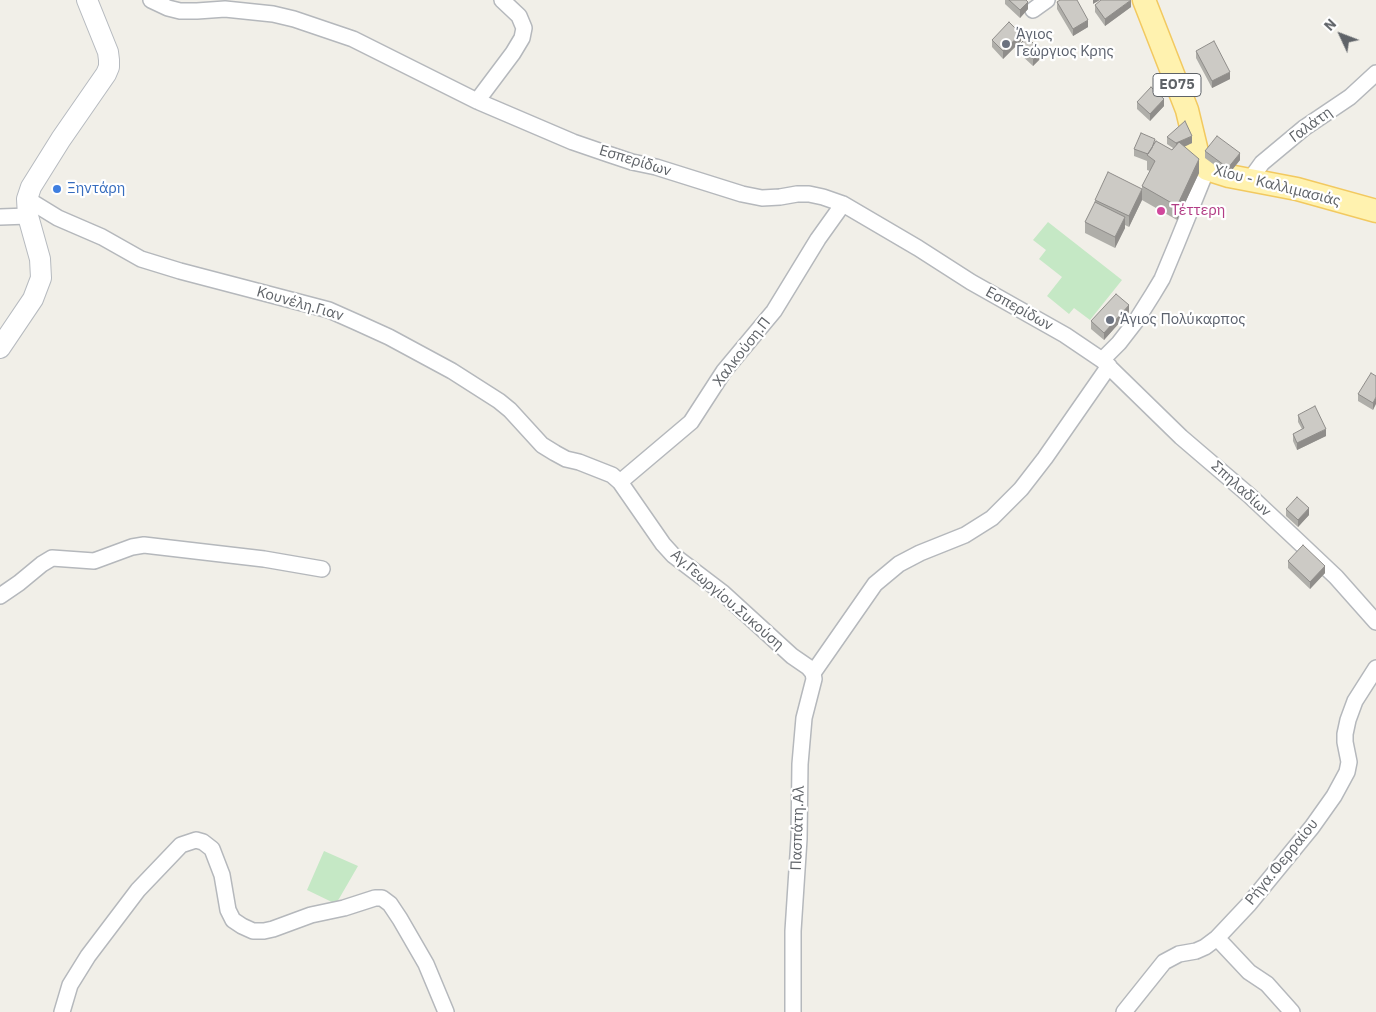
<!DOCTYPE html>
<html>
<head>
<meta charset="utf-8">
<style>
	body { margin:0 }
	#map { position:relative; width:1376px; height:1012px; overflow:hidden; background:#f1efe8; font-family:"IBM Plex Sans",sans-serif }
	canvas { display:block }
	.north { position:absolute; left:1316px; top:10px; width:50px; height:50px; -webkit-text-stroke:4px #fff; paint-order:stroke; rotate:313deg; font-size:14px; font-weight:700; line-height:20px; text-align:center; color:#5f6368 }
	.north::after { content:''; display:block; margin:auto; width:18px; height:22px; background:#5f6368; clip-path:polygon(50% 0,100% 100%,50% 72%,0 100%) }
</style>
</head>
<body>
<div id="map">
<canvas width="1376" height="1012"></canvas>
<div class="north">N</div>
</div>
<script>
const ctx = document.querySelector('canvas').getContext('2d');
ctx.lineJoin = 'round';
function paint(path, color) { ctx.fillStyle = color; ctx.fill(path, 'evenodd'); }
const poly = rows => new Path2D(rows.map(r => 'M' + r).join(''));
function trace(path, color, width, dash) { ctx.strokeStyle = color; ctx.lineWidth = width; ctx.lineCap = dash ? 'butt' : 'round'; ctx.setLineDash(dash || []); ctx.stroke(path); }
function write(font, color, halo, rows, align = 'center') {
  ctx.font = font + ' "IBM Plex Sans",sans-serif'; ctx.lineWidth = 4.5; ctx.setLineDash([]); ctx.textBaseline = 'middle'; ctx.strokeStyle = halo; ctx.fillStyle = color; for (const [text, x, y, turn = 0] of rows) {
    ctx.save(); ctx.translate(x, y); ctx.rotate((+turn || 0) * Math.PI / 180); ctx.textAlign = isNaN(turn) ? turn : align; if (halo) ctx.strokeText(text, 0, 0); ctx.fillText(text, 0, 0); ctx.restore();
  }
}
paint(poly([
	[1048,222,1122,280,1090,320,1074,308,1069,314,1047,296,1062,277,1039,259,1046,250,1033,240],
	[324,851,358,866,336,904,307,890]
]), '#c5e8c5');
const minor = poly([
	[151,0,168,8,180,11,197,11,225,9,273,14,294,19,353,39,477,101,573,142,608,154,632,162,656,167,742,194,762,198,780,197,797,194,809,194,823,197,843,204,918,248,971,282,1065,335,1102,360,1181,437,1250,496,1300,543,1336,577,1376,622],
	[1033,10,1047,0],
	[477,101,513,53,522,38,524,28,519,16,502,0],
	[1249,181,1262,163,1304,128,1350,97,1376,73],
	[27,199,58,218,102,237,141,259,180,271,329,310,356,322,389,337,452,371,499,401,510,410,542,445,555,453,566,459,579,462,612,475,620,482,663,544,673,555,723,593,792,656,808,667,813,673,814,679,804,718,800,764,799,839,793,931,793,1012],
	[0,217,28,216],
	[1102,360,1119,343,1136,321,1153,294,1162,279,1177,243,1207,169],
	[620,482,691,422,724,371,774,311,818,239,843,204],
	[0,596,19,583,42,564,52,558,94,561,132,547,144,545,264,559,322,569],
	[813,673,875,584,899,564,920,553,965,535,992,518,1021,489,1045,458,1109,366],
	[1217,938,1249,972,1267,984,1292,1012],
	[62,1012,70,985,88,956,138,890,181,845,196,840,203,842,212,849,222,875,228,910,233,920,242,926,253,931,264,931,273,929,311,915,344,908,375,898,382,898,390,904,400,919,426,964,446,1012],
	[1124,1012,1164,962,1179,954,1196,951,1205,947,1217,938,1249,904,1312,827,1334,796,1347,772,1349,762,1345,742,1345,734,1348,720,1355,701,1376,668]
]);
const secondary = poly([
	[0,348,33,299,41,278,40,259,28,216,27,199,31,187,61,139,106,74,109,67,109,60,108,52,87,0]
]);
const primary = poly([
	[1144,0,1187,110,1199,160,1207,169,1229,176,1297,189,1376,211]
]);
trace(minor, '#b5b8bc', 18);
trace(secondary, '#b6babf', 22);
trace(primary, '#f2c960', 25);
trace(minor, '#fff', 15);
trace(secondary, '#fff', 20);
trace(primary, '#fff2af', 22);
paint(poly([
	[1005,0,1026,0,1028,9,1020,18,1005,4],
	[1057,2,1088,27,1073,36,1057,9],
	[1095,5,1131,7,1105,26,1095,12],
	[992,40,1021,41,1003,59,992,47],
	[1019,45,1041,58,1033,66,1019,53],
	[1196,51,1230,79,1212,88,1196,58],
	[1137,102,1164,106,1150,121,1137,109],
	[1167,137,1192,143,1184,146,1199,173,1177,220,1142,200,1142,186,1150,171,1147,170,1147,161,1134,156,1134,149,1155,142,1172,150,1173,148,1167,144],
	[1205,151,1240,160,1228,175,1205,158],
	[1095,200,1142,200,1129,227,1125,225,1125,228,1115,248,1085,233,1085,222,1095,203],
	[1129,312,1104,340,1091,329,1091,321],
	[1376,376,1373,410,1358,401,1358,394],
	[1298,415,1326,436,1297,450,1293,441,1293,434,1302,429,1298,422],
	[1286,509,1309,515,1298,527,1286,516],
	[1288,561,1325,573,1310,589,1288,568]
]), '#afaea9');
paint(poly([
	[1093,0,1100,0,1093,4],
	[1131,0,1131,7,1105,26,1105,19],
	[1028,2,1028,9,1020,18,1020,10],
	[1088,20,1088,27,1073,36,1073,29],
	[1021,34,1021,41,1003,59,1003,51],
	[1041,51,1041,58,1033,66,1033,59],
	[1230,72,1230,79,1212,88,1212,81],
	[1164,99,1164,106,1150,121,1150,114],
	[1192,136,1192,143,1176,151,1176,143],
	[1240,153,1240,160,1228,175,1228,168],
	[1199,159,1199,173,1177,220,1177,206],
	[1142,189,1142,200,1129,227,1129,216],
	[1125,217,1125,228,1115,248,1115,237],
	[1129,305,1129,312,1104,340,1104,333],
	[1376,397,1376,404,1373,410,1373,403],
	[1326,429,1326,436,1297,450,1297,443],
	[1309,508,1309,515,1298,527,1298,520],
	[1325,566,1325,573,1310,589,1310,582]
]), '#8f8d8a');
const building = poly([
	[1009,0,1026,0,1028,2,1020,10,1009,0],
	[1060,0,1077,0,1088,20,1073,29,1057,2,1060,0],
	[1101,0,1131,0,1105,19,1095,5,1101,0],
	[1009,22,1021,34,1003,51,992,40,1009,22],
	[1027,37,1041,51,1033,59,1019,45,1027,37],
	[1214,41,1230,72,1212,81,1196,51,1214,41],
	[1151,87,1164,99,1150,114,1137,102,1151,87],
	[1185,121,1192,136,1176,143,1167,137,1185,121],
	[1141,133,1155,139,1152,148,1148,154,1134,149,1141,133],
	[1217,136,1240,153,1228,168,1205,151,1217,136],
	[1156,141,1172,150,1179,142,1199,159,1177,206,1142,186,1155,161,1147,155,1156,141],
	[1108,172,1142,189,1129,216,1095,200,1108,172],
	[1095,202,1125,217,1115,237,1085,222,1095,202],
	[1116,294,1129,305,1104,333,1091,321,1116,294],
	[1371,373,1376,376,1376,397,1373,403,1358,394,1371,373],
	[1315,406,1326,429,1297,443,1293,434,1304,428,1298,415,1315,406],
	[1297,497,1309,508,1298,520,1286,509,1297,497],
	[1303,545,1325,566,1310,582,1288,561,1303,545]
]);
paint(building, '#cccac5');
trace(building, '#8f8d8a', 1);
for (const [x, y, r, color] of [
	[1006,44,5,"#6b7280"],
	[57,189,5,"#3f7fe0"],
	[1161,211,5,"#d1479c"],
	[1110,320,5,"#6b7280"]
]) { const dot = new Path2D(); dot.arc(x, y, r, 0, 2 * Math.PI); ctx.fillStyle = color; ctx.fill(dot); trace(dot, '#fff', 2); }
for (const [x, y, w] of [
	[1177,85,48]
]) { const box = new Path2D(); box.roundRect(x - w / 2, y - 11.5, w, 23, 4); ctx.fillStyle = '#fff'; ctx.fill(box); trace(box, '#5f6368', 1); }
write('bold 14px', '#5f6368', null, [
	["ΕΟ75",1177,85]
]);
write('15px', '#5b616d', '#fff', [
	["Άγιος",1016,35],
	["Γεώργιος Κρης",1016,52],
	["Άγιος Πολύκαρπος",1120,320]
], 'left');
write('15px', '#5f6368', '#fff', [
	["Γαλάτη",1311,125,-36],
	["Εσπερίδων",635,161,17],
	["Χίου - Καλλιμασιάς",1277,186,14],
	["Κουνέλη.Γιαν",300,304,16],
	["Εσπερίδων",1019,309,29],
	["Χαλκούση.Π",742,352,-52],
	["Σπηλαδίων",1241,489,42],
	["Αγ.Γεωργίου.Συκούση",727,600,41],
	["Πασπάτη.Αλ",798,828,-88],
	["Ρήγα.Φερραίου",1282,862,-51]
]);
write('15px', '#366cbe', '#fff', [
	["Ξηντάρη",67,189]
], 'left');
write('15px', '#b23c85', '#fff', [
	["Τέττερη",1171,211]
], 'left');
</script>
</body>
</html>
